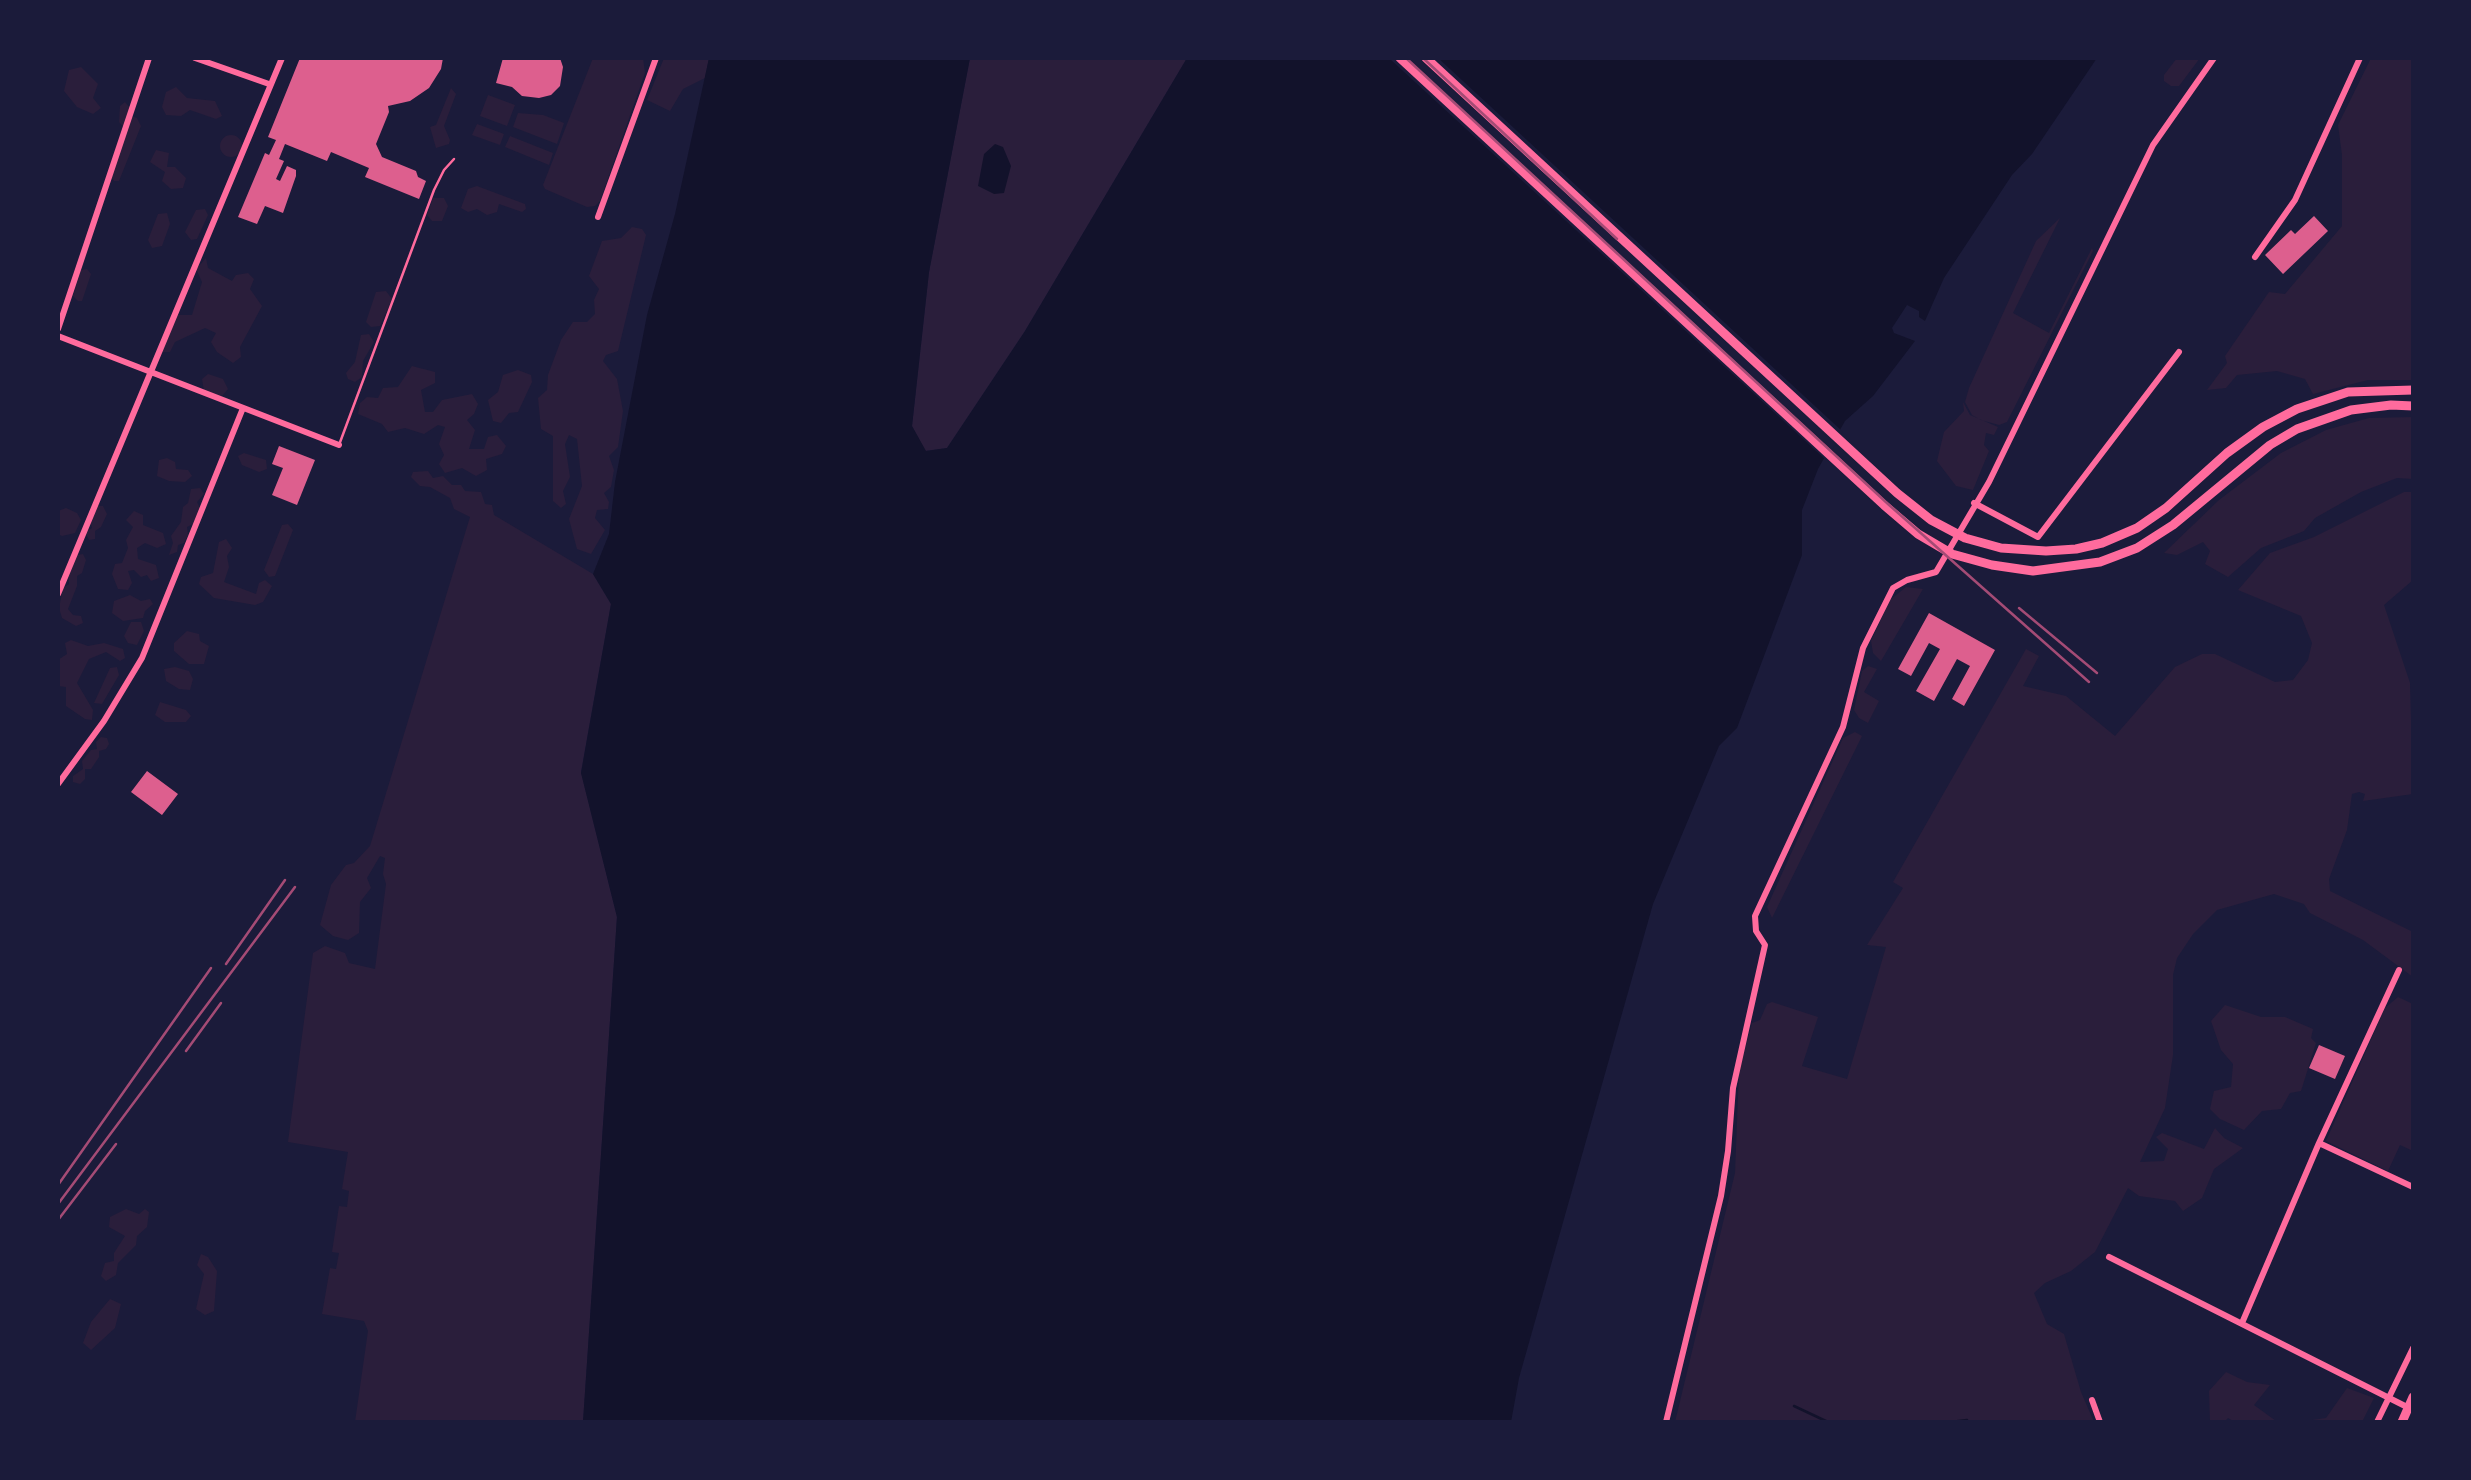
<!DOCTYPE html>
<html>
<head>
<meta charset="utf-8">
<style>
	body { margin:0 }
	#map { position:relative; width:2471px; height:1480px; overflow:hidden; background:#1b1b3a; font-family:Manrope,sans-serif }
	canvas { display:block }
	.frame { position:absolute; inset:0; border:60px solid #1b1b3a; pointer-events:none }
</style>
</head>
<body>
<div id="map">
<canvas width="2471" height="1480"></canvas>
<div class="frame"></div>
</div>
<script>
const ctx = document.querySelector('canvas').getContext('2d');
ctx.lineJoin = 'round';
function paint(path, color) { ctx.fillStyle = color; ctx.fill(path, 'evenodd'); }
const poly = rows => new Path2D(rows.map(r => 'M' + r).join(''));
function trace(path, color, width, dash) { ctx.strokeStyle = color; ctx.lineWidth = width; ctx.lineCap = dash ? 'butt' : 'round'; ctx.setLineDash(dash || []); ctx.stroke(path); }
paint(poly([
	[593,58,643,58,645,73,600,201,595,206,587,207,545,189,543,185],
	[664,58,709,58,705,78,683,89,670,111,647,100],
	[970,58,1187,58,1025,331,947,448,925,451,912,426,929,272],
	[2177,58,2200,58,2179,86,2171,86,2164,81,2164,75],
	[2371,58,2413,58,2413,380,2368,380,2313,394,2305,379,2277,371,2237,375,2226,388,2207,390,2227,363,2225,356,2269,292,2285,294,2342,226,2342,155,2338,125],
	[81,67,98,84,93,98,101,108,93,114,77,107,64,91,69,70],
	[176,87,187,98,215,101,222,116,216,119,190,110,181,116,166,115,162,107,166,92],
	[451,88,456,94,444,126,450,140,449,144,436,148,430,127,436,125],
	[488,95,515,105,507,126,480,116],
	[125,102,130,108,128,115,137,118,141,126,119,181,114,181,111,177,127,131,119,122,120,106],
	[518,113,543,115,564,123,557,144,513,127],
	[477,124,504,134,500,145,472,135],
	'220 146a11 11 0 1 1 22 0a11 11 0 1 1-22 0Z',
	[510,136,553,153,549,165,505,147],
	[156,150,169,153,167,167,175,167,186,178,183,188,171,189,162,181,165,172,150,162],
	[477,186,525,204,526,209,522,212,499,204,497,212,487,215,477,209,468,212,461,208,468,189],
	[433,198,444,198,448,206,442,221,432,221,427,215],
	[205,209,208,215,197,239,191,240,185,232,196,210],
	[167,213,170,224,162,246,152,248,148,240,158,214],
	[2060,218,2013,313,2049,333,2092,248,2093,251,2007,422,1999,425,1981,420,1972,415,1965,402,1969,388,2036,241],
	[632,227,642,229,646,235,618,351,606,355,603,361,617,379,623,411,618,447,609,456,614,470,611,487,604,493,609,502,608,509,597,510,595,518,605,530,591,554,577,549,569,519,582,486,577,439,569,435,565,444,570,477,563,491,566,504,561,508,553,501,553,436,541,429,538,398,547,390,548,375,561,340,573,322,587,322,595,314,594,300,599,289,589,276,602,241,621,238],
	[206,258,208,268,232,281,236,275,248,273,254,279,250,289,262,306,240,347,241,357,233,363,217,352,211,342,216,333,205,328,175,342,170,352,162,352,168,327,174,324,178,315,192,315,202,282,196,269],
	[87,269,91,274,82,301,78,301,73,296,81,270],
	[386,291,392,299,380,326,371,327,366,322,376,292],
	[369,334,374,342,363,361,362,377,355,382,348,379,346,373,355,362,361,335],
	[412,366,435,372,435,383,421,390,425,412,433,412,442,400,472,394,478,404,474,414,467,420,475,430,469,449,484,449,488,437,497,435,506,446,502,454,486,459,487,470,476,476,462,468,445,473,439,464,444,455,439,444,445,427,438,425,424,434,405,428,388,432,382,424,358,414,360,403,367,397,378,398,383,388,398,387],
	[518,370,531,375,532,382,518,412,509,413,501,423,493,421,488,400,498,392,503,375],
	[208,374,223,379,228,389,223,395,216,397,204,391,202,379],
	[1963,402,1970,415,1998,427,1994,435,1986,433,1984,445,1989,451,1973,490,1956,486,1937,461,1944,432,1964,411],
	[2413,417,2413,479,2397,478,2361,492,2315,518,2304,531,2261,548,2228,577,2205,564,2210,551,2203,542,2177,555,2164,553,2219,500,2281,453,2326,430,2369,418],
	[244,453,266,460,267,469,259,472,242,465,238,456],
	[167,458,175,462,176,469,188,470,192,476,185,482,169,481,157,476,159,460],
	[428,471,433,478,443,476,452,485,461,485,465,491,481,492,485,504,492,505,494,515,593,574,611,604,581,772,617,917,583,1422,355,1422,368,1331,364,1321,322,1314,330,1268,336,1269,339,1253,332,1252,339,1206,347,1207,349,1191,342,1189,348,1152,288,1142,313,953,325,946,345,953,349,963,375,969,386,884,383,874,385,858,380,856,367,878,371,888,360,902,359,933,348,940,333,936,320,925,331,885,346,865,354,863,370,846,470,517,454,509,450,498,430,487,420,486,411,477,413,472],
	[200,488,204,494,197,502,200,508,195,523,187,527,188,535,184,543,178,545,177,552,169,555,173,543,171,536,181,522,183,507,188,503,191,489],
	[2404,492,2413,492,2413,580,2384,605,2410,683,2413,794,2363,801,2365,794,2359,792,2352,794,2347,830,2329,879,2330,891,2413,932,2413,977,2363,940,2310,913,2304,904,2274,894,2217,910,2193,934,2177,958,2173,975,2173,1055,2165,1108,2140,1162,2164,1161,2168,1149,2156,1137,2162,1133,2204,1149,2215,1128,2224,1138,2243,1148,2214,1169,2202,1198,2183,1211,2175,1201,2139,1196,2128,1188,2095,1252,2071,1271,2045,1283,2034,1293,2047,1324,2064,1334,2081,1392,2094,1422,1675,1422,1735,1173,1739,1071,1752,1023,1760,1020,1767,1004,1772,1002,1818,1017,1802,1066,1847,1079,1886,947,1867,945,1903,888,1893,882,2026,649,2039,656,2023,686,2066,696,2115,736,2175,667,2202,654,2215,654,2275,682,2293,680,2308,660,2312,643,2301,616,2238,590,2270,553,2314,537],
	[97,506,103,506,107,514,101,527,95,531,95,539,89,540,85,532,92,528,90,521],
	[66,508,77,513,81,520,75,533,62,536,58,534,58,511],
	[134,511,143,515,143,525,163,533,166,544,157,548,145,543,137,548,138,559,156,565,159,578,151,581,147,575,141,577,134,570,128,571,132,583,128,590,118,589,112,574,115,564,122,563,128,548,126,540,133,527,126,520],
	[288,524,293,530,275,576,269,577,264,570,282,525],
	[226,539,232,548,227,556,229,567,224,582,256,594,259,583,265,580,272,586,263,602,255,605,214,598,199,584,201,577,213,573,219,542],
	[83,554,86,560,82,573,77,576,77,586,68,609,73,615,81,616,83,623,76,626,62,618,59,608,63,588,69,584,68,574,77,555],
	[1906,587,1923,589,1881,661,1873,653,1871,641,1890,600],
	[130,595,141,601,150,599,153,604,145,611,143,618,123,621,112,613,114,601],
	[131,622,141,622,144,631,137,645,128,643,124,636],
	[187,631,199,634,200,641,209,646,204,664,189,664,174,651,174,643],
	[71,640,88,646,104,643,123,649,125,658,120,661,106,652,89,659,77,683,93,710,92,720,85,719,66,706,66,687,58,686,58,660,67,654,65,643],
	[1868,666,1877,669,1864,692,1879,701,1868,723,1859,718,1854,710,1862,671],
	[117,667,119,675,102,704,94,703,110,668],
	[175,667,189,671,193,679,190,690,179,689,166,681,164,669],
	[160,702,186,710,191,716,186,722,165,722,155,715],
	[1855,732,1862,736,1772,918,1767,907,1843,738],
	[101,737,107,738,109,744,106,749,99,751,99,757,91,769,85,769,85,779,80,784,73,782,73,776,83,769,82,761,91,750,97,749,96,742],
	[2398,997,2413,1004,2413,1151,2400,1145,2388,1171,2326,1141,2385,1008],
	[2225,1005,2261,1017,2285,1017,2313,1029,2311,1038,2316,1043,2301,1091,2290,1093,2281,1109,2262,1111,2244,1130,2220,1119,2210,1109,2214,1091,2231,1087,2233,1064,2221,1050,2211,1021],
	[126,1209,139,1214,145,1209,149,1212,147,1227,137,1236,136,1245,118,1263,116,1275,106,1281,101,1276,105,1263,114,1261,114,1253,125,1236,109,1227,110,1217],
	[201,1254,208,1257,217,1271,214,1311,205,1315,196,1309,204,1274,197,1265],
	[110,1299,121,1304,115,1328,91,1350,83,1343,91,1322],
	[2226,1372,2247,1382,2270,1385,2254,1405,2276,1421,2291,1422,2235,1422,2228,1418,2224,1422,2210,1422,2209,1391],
	[2347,1388,2374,1398,2362,1422,2298,1422,2326,1418]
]), '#2a1e3b');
paint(poly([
	[709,58,970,58,929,272,912,426,926,451,947,448,1025,331,1187,58,2097,58,2032,154,2012,175,1944,278,1925,321,1919,317,1919,311,1907,305,1892,328,1894,333,1915,341,1873,396,1845,421,1818,469,1802,510,1802,555,1737,728,1719,746,1653,904,1519,1378,1511,1422,583,1422,617,917,581,773,611,604,593,574,609,534,615,482,647,315,675,214],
	[995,144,1003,147,1011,166,1004,193,994,194,978,186,984,154]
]), '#12122b');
paint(poly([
	[1389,58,1438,58,1843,432,1826,460]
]), '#1b1b3a');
trace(poly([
	[1794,1406,1828,1422],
	[1950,1422,1967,1420]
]), '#12122b', 2.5);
paint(poly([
	[300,58,443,58,441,69,429,88,410,101,388,106,389,112,376,144,382,157,416,171,418,177,426,181,419,199,365,177,369,168,331,152,327,161,285,144,279,159,284,161,276,179,280,181,287,166,296,170,296,176,283,213,265,206,257,224,238,217,265,153,269,155,276,140,268,137],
	[503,58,560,58,563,67,560,86,551,95,539,98,522,96,512,87,496,83],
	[2314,216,2328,231,2283,274,2265,255,2291,230,2295,234],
	[279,446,315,460,297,505,272,495,283,468,272,464],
	[1929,613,1995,650,1964,706,1952,699,1970,666,1957,659,1934,701,1916,691,1940,649,1929,643,1911,676,1898,669],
	[147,771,178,794,162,815,131,792],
	[2319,1045,2345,1056,2335,1079,2309,1068]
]), '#dd5f8e');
trace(poly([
	[339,445,434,190,444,170,454,159]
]), '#ff6b9d', 2.5);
trace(poly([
	[195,58,269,84],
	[598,217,656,58],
	[2255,257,2295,200,2360,58],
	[58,329,149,58],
	[58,336,339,445],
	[1974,503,2038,537,2179,352],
	[58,594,282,58],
	[58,784,104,721,142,658,243,408],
	[2319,1143,2413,1187],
	[2109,1257,2413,1410],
	[2242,1323,2319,1143,2399,970],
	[2092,1400,2100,1422],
	[1666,1422,1721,1196,1728,1151,1733,1088,1765,945,1756,931,1755,916,1843,727,1863,648,1893,588,1907,580,1936,572,1989,482,2153,145,2214,58],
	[2377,1422,2413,1348]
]), '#ff6b9d', 6);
trace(poly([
	[1400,58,1884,505,1918,534,1952,554,1992,565,2033,571,2100,562,2137,548,2173,525,2270,445,2297,429,2351,410,2391,405,2413,406],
	[1426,58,1897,493,1931,520,1965,538,2001,548,2046,551,2076,549,2102,543,2137,528,2166,508,2227,453,2263,427,2297,409,2348,392,2413,390],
	[2402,1422,2413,1397]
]), '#ff6b9d', 9);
trace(poly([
	[1406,58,1888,504,2089,682],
	[1423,58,1617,239],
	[2019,608,2097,673],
	[226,964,285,880],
	[186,1051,221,1003],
	[58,1185,211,968],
	[58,1204,295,887],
	[58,1220,116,1144]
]), '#a44b75', 2.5);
</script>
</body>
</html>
